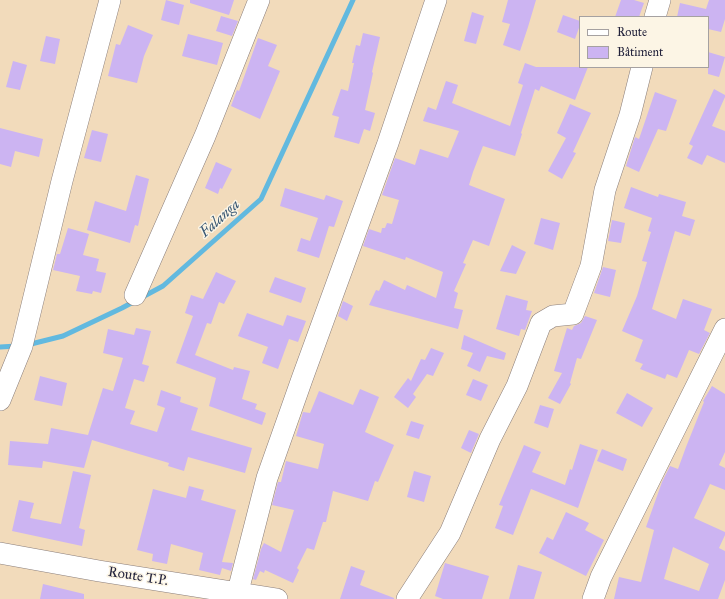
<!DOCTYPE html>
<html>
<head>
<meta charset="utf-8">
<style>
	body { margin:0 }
	#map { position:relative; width:725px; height:599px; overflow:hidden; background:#f2dbbb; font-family:"IM FELL Great Primer",serif }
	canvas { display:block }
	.legend { position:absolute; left:579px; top:16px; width:130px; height:52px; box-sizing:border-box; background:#fcf5e5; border:1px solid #a5a1a1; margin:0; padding:5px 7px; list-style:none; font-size:12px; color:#22223b }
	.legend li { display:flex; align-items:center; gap:8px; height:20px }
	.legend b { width:20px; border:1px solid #a5a1a1 }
</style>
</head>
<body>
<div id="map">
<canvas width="725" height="599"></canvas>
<ul class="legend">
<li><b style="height:5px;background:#fff"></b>Route</li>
<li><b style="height:11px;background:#ccb4f2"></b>Bâtiment</li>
</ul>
</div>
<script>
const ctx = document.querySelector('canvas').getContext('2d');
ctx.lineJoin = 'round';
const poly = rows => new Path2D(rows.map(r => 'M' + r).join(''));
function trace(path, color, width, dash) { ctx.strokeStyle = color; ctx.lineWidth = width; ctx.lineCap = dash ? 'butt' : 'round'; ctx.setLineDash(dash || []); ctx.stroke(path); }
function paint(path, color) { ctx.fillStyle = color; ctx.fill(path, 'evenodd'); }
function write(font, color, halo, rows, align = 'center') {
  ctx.font = font + ' "IM FELL Great Primer",serif'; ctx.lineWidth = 3; ctx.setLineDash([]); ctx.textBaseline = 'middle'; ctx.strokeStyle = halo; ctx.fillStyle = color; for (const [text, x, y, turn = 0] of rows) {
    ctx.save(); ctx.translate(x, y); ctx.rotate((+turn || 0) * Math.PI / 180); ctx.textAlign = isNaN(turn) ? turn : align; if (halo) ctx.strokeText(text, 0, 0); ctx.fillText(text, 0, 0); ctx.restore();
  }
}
trace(poly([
	[27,345,63,336,122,308,163,286,261,199,353,0],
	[0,347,17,346]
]), '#62b9df', 5);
paint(poly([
	[166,0,184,5,179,25,161,20],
	[190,0,234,0,229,15,190,3],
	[508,0,536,0,528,27,520,51,503,45,510,24,502,22],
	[621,0,634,0,644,3,639,17,615,17],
	[709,0,725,0,725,19,721,32,708,29,708,17,677,17,680,3,706,9],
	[472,12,484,16,476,44,464,41],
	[563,15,580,21,580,25,575,39,557,32],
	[221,16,238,21,232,36,216,31],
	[128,25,153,35,144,56,137,83,108,76,116,44,120,45],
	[363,33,380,37,372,72,373,73,365,110,375,113,370,131,364,129,359,144,334,137,339,117,332,115,341,89,348,91,354,63,352,63,356,45,360,46],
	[188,34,223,43,217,65,182,56],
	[46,36,60,39,55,64,40,61],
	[258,38,277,45,268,66,280,71,260,119,231,106,237,90,239,91],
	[708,52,725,57,719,77,708,74],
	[13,61,27,65,20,90,6,87],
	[525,63,536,67,588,67,575,100,541,86,539,91,535,89,521,133,522,134,515,156,483,146,473,172,469,185,505,199,489,246,473,240,463,263,466,264,454,291,458,293,454,308,463,310,458,329,369,305,376,290,379,291,384,280,405,290,407,285,436,298,443,272,406,257,405,260,363,246,369,229,381,233,382,228,385,228,387,223,392,224,399,200,382,195,395,158,415,165,420,149,448,158,459,131,423,121,428,107,436,110,446,81,458,85,452,103,510,126,523,85,518,83],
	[714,89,725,95,725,97,712,126,725,131,725,163,707,155,702,165,687,158,693,146,689,144],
	[655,92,677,100,666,131,658,129,639,172,626,166,635,137,639,139],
	[570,104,591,113,573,152,576,153,562,179,548,171,566,138,557,133],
	[0,128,43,139,39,157,15,151,11,167,0,164],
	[92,130,108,134,101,162,84,158],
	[216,162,232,169,222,189,220,188,218,194,205,188],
	[136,175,149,179,138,226,135,225,130,243,87,230,95,201,126,211],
	[631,187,658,197,659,194,686,202,682,216,695,220,690,236,675,231,652,309,676,319,683,299,712,309,704,330,710,333,699,354,689,350,677,378,667,374,665,379,640,369,643,364,635,361,643,340,622,331,637,296,647,262,642,261,651,232,648,231,652,218,624,208],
	[285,188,324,200,326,195,343,201,334,227,329,226,319,258,297,251,301,238,310,241,318,218,280,206],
	[541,218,560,223,553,250,534,244],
	[612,220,625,223,621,243,608,241],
	[68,228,89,234,83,255,99,259,96,271,106,273,101,293,93,291,92,294,76,291,80,276,53,270,57,254,60,254],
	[512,245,526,252,516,274,500,271],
	[603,267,616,270,610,297,594,293],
	[216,272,236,281,224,304,219,302,211,324,207,323,195,355,233,370,234,367,250,371,242,399,257,404,255,409,266,413,262,425,209,406,216,378,176,363,193,316,185,313,191,295,203,299],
	[275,277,306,288,301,303,269,292],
	[506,295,528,301,526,310,532,311,525,330,521,329,519,336,496,329],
	[343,301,353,306,347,321,338,316],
	[247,313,283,326,287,315,306,321,298,342,289,339,278,369,262,363,268,347,238,336],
	[585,316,597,320,581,359,577,358,570,383,571,384,560,404,548,398,562,373,554,371,567,328,572,330,574,326,581,323],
	[136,328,151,331,142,364,149,366,144,382,134,379,125,408,135,411,130,424,157,432,165,408,157,405,161,390,181,397,180,402,198,408,191,430,252,448,245,473,188,457,184,471,168,466,169,463,92,440,84,468,43,461,42,468,8,465,10,441,48,444,51,428,88,435,103,388,113,391,123,358,103,353,108,329,134,335],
	[464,335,506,353,504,360,487,356,480,372,467,366,473,353,461,349],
	[431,348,444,353,433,376,427,374,413,394,416,397,408,408,394,397,408,378,411,381,421,359,425,360],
	[40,376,67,383,62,406,34,400],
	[473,379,488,385,481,401,466,395],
	[712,386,725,394,725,452,719,465,725,468,725,490,710,484,694,518,725,532,725,535,719,548,725,551,725,580,718,599,614,599,619,577,641,582,654,530,646,527,662,482,670,466,678,469,686,447,704,402,703,401],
	[673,547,709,564,699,591,664,579],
	[360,389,379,397,365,432,394,445,378,482,375,481,368,501,333,491,326,522,323,522,314,550,307,548,297,568,299,570,293,583,265,570,264,573,260,571,256,580,253,579,261,549,264,543,281,552,294,510,272,505,278,482,281,482,286,461,318,469,324,444,296,436,303,412,310,413,319,391,353,405],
	[627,393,653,408,642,427,616,413],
	[540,405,554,409,548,428,534,423],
	[411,421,424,425,419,439,406,435],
	[469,430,479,434,471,453,461,448],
	[580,444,598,450,578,508,531,489,513,535,495,528,503,506,499,505,524,445,541,452,532,472,565,485,570,469,572,470],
	[602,449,627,459,623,471,597,461],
	[73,471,91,475,79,528,85,530,82,546,12,531,19,500,34,503,30,518,61,524],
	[414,471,431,476,424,502,407,497],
	[189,486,204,490,201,500,236,510,222,562,233,563,231,571,222,568,220,575,199,570,203,553,171,544,167,564,152,561,153,554,137,550,153,489,186,498],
	[566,512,589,523,585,530,604,540,586,576,539,553,547,537,553,540],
	[445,563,489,576,482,599,443,599,435,596],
	[518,565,542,572,534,599,509,599],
	[351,566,365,571,360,585,394,598,394,599,340,599],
	[43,584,84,594,84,599,40,599]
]), '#ccb4f2');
const minor = poly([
	[655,17,660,0],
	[135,295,205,136,259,0],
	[0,400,22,346,62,181,110,0],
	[0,553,99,571,277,599],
	[236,599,267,478,302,379,388,143,436,0],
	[407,599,450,533,490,439,517,386,541,323,553,316,573,314,591,266,605,190,630,115,642,67],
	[593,599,601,577,725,329]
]);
trace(minor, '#8a7e7b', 22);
trace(minor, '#fff', 21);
write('14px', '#22223b', '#fcf5e5', [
	["Route T.P.",138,577,9]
]);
write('italic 15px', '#385774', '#fcf5e5', [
	["Falanga",220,219,-42]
]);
</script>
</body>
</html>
